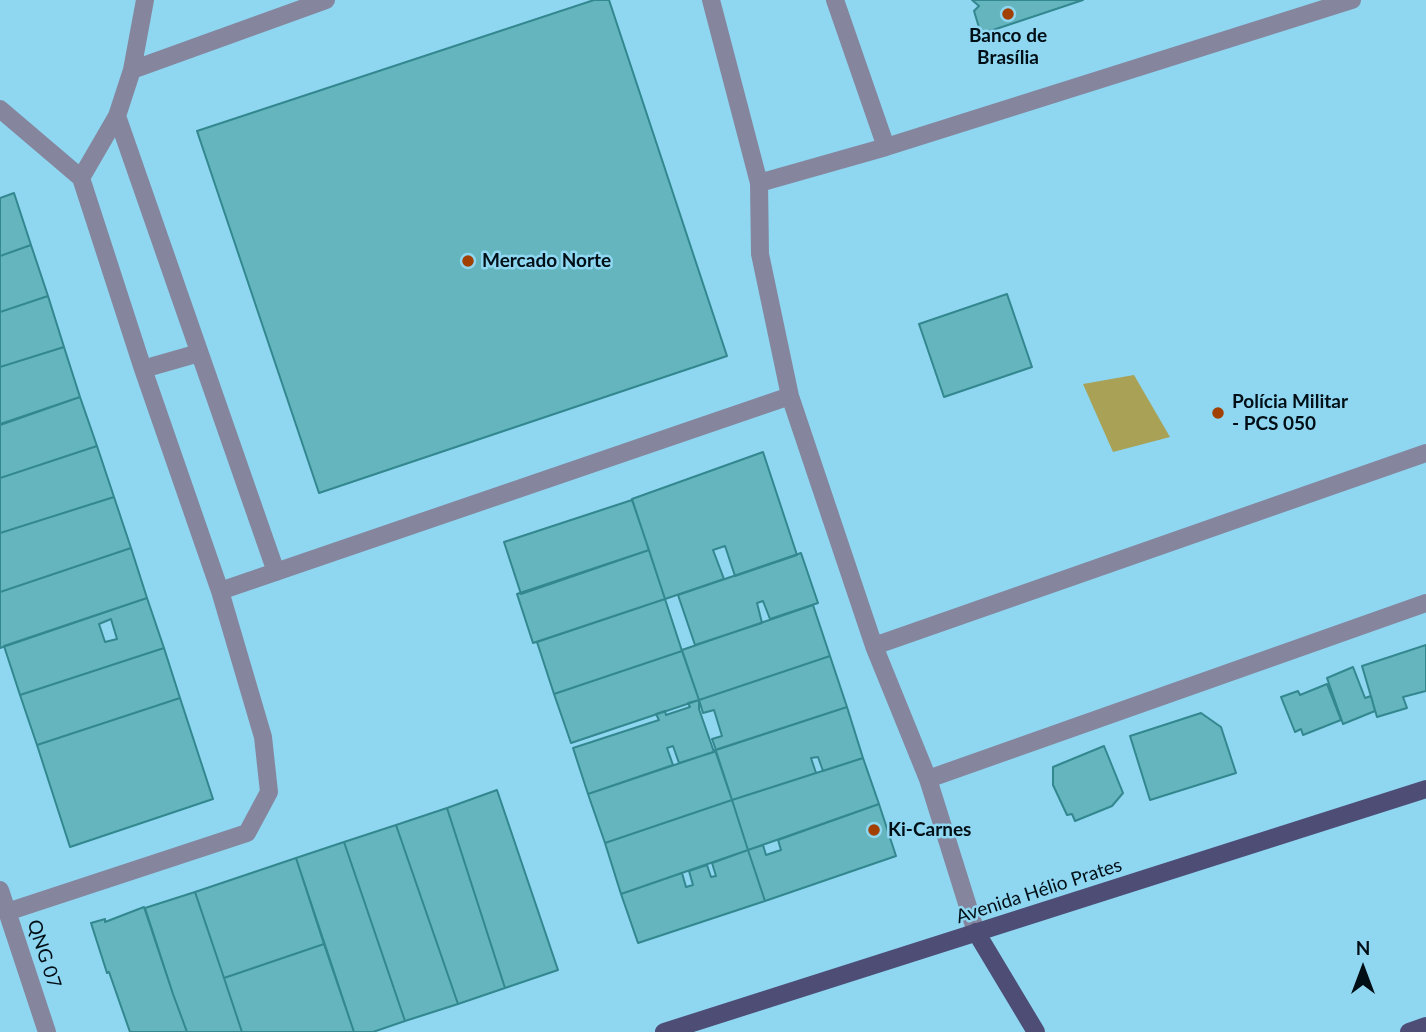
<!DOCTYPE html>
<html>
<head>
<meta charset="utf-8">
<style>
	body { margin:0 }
	#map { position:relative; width:1426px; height:1032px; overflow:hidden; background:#8fd6f1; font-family:Lato,sans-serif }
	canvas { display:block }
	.north { position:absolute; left:1328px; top:934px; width:70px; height:70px; -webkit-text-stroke:5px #8fd6f1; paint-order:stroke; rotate:0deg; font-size:19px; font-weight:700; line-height:28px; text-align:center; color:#000f16 }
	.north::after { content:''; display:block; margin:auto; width:24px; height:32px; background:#000f16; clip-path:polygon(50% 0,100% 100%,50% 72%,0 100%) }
</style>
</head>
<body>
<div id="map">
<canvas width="1426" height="1032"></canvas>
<div class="north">N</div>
</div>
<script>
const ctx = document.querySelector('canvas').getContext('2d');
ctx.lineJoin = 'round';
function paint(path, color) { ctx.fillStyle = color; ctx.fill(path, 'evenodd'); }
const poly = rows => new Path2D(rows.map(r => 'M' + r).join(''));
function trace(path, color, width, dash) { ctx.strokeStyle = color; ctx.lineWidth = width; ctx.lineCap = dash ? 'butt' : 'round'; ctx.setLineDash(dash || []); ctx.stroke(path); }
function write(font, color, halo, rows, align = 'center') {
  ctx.font = font + ' Lato,sans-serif'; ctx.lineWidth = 5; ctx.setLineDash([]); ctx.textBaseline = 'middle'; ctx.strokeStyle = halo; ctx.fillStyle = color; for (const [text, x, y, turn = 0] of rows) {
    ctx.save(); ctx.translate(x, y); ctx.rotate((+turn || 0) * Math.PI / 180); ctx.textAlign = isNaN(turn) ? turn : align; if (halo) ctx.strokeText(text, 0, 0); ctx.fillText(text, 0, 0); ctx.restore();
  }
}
paint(poly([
	[1134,375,1170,437,1113,452,1083,384]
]), '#a8a156');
const building = poly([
	[594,0,609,0,727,356,319,493,197,131,594,0],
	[972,0,1083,0,981,34,974,11,979,6,972,0],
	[14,193,31,245,0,256,0,198,14,193],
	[31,245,48,296,0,312,0,256,31,245],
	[1007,294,1032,367,944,397,919,324,1007,294],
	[48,296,64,347,0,367,0,312,48,296],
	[64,347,80,397,0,425,0,367,64,347],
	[80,397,97,446,0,478,0,424,80,397],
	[97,446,114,497,0,533,0,478,97,446],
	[763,452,797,555,735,576,725,546,713,550,724,579,665,599,632,499,763,452],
	[114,497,131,548,0,592,0,533,114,497],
	[632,500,649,550,521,594,504,542,632,500],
	[131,548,147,598,0,648,0,592,131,548],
	[649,550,665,599,533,643,517,594,649,550],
	[801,553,818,603,770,619,763,601,757,603,762,623,695,645,678,595,801,553],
	[147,598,164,648,20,695,4,646,147,598],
	[111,619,117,639,105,642,99,624,111,619],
	[665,599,682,651,554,694,537,642,665,599],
	[813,605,830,656,699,700,682,650,813,605],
	[1426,645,1426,691,1403,697,1407,708,1377,717,1362,666,1426,645],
	[164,648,180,698,37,745,20,695,164,648],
	[682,651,699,700,571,743,554,694,682,651],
	[830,656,847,707,716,750,712,739,722,736,714,710,703,713,699,700,830,656],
	[1353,667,1365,698,1371,696,1375,711,1343,724,1327,678,1353,667],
	[1327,684,1341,720,1303,735,1301,729,1295,732,1281,697,1298,691,1300,695,1327,684],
	[180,698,213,799,70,847,37,745,180,698],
	[699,700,699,709,714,752,679,763,673,746,667,748,673,765,588,794,573,748,659,720,656,714,665,711,666,715,690,707,688,703,699,700],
	[847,707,863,758,823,771,818,757,811,758,816,773,732,800,715,750,847,707],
	[1201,713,1221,727,1236,773,1150,800,1130,736,1201,713],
	[1104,746,1123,793,1112,806,1075,821,1072,814,1067,815,1053,785,1053,767,1104,746],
	[716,751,732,800,605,843,588,794,716,751],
	[863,758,879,804,748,850,732,800,863,758],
	[497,790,558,970,505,988,447,808,497,790],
	[732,800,748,850,621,894,605,843,732,800],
	[879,804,896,856,765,901,748,850,763,845,766,855,781,850,778,840,879,804],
	[447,808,505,988,458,1004,396,825,447,808],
	[396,825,458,1004,405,1021,344,842,396,825],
	[344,842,405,1021,373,1032,354,1032,296,858,344,842],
	[748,850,765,901,638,943,621,894,682,873,686,887,693,885,689,871,707,865,711,877,716,876,712,863,748,850],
	[296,858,324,944,224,978,195,892,296,858],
	[195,892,224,978,242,1032,187,1032,173,994,145,908,195,892],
	[144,907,173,994,187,1032,130,1032,109,972,107,973,91,923,105,919,105,922,144,907],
	[324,944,354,1032,242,1032,224,978,324,944]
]);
paint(building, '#64b5bd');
trace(building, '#33878f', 2);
trace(poly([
	[711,0,759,183,760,254,790,396],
	[835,0,886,147],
	[132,70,326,0],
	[0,109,81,178,117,116,132,70,145,0],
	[117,116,276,572],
	[759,183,886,147,1352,0],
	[143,369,199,353],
	[220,591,790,396,874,646,928,779,976,932],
	[874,646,1426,453],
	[928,779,1426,603],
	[0,890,47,1032],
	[7,912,247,833,269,792,263,737,220,591,143,369,81,178]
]), '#85869e', 18);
trace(poly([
	[976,932,1036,1032],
	[664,1032,1426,789],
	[1409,1032,1426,1026]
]), '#4d4d76', 18);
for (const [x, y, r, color] of [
	[1008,14,7,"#a24001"],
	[468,261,7,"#a24001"],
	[1218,413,7,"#a24001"],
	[874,830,7,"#a24001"]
]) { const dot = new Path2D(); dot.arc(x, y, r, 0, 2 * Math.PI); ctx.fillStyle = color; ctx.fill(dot); trace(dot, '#8fd6f1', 2.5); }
write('bold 19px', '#000f16', '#8fd6f1', [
	["Banco de",1008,36,"center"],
	["Brasília",1008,58,"center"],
	["Mercado Norte",482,261],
	["Polícia Militar",1232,402],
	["- PCS 050",1232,424],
	["Ki-Carnes",888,830]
], 'left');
write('19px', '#000f16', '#8fd6f1', [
	["Avenida Hélio Prates",1039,891,-18],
	["QNG 07",44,954,72]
]);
</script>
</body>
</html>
